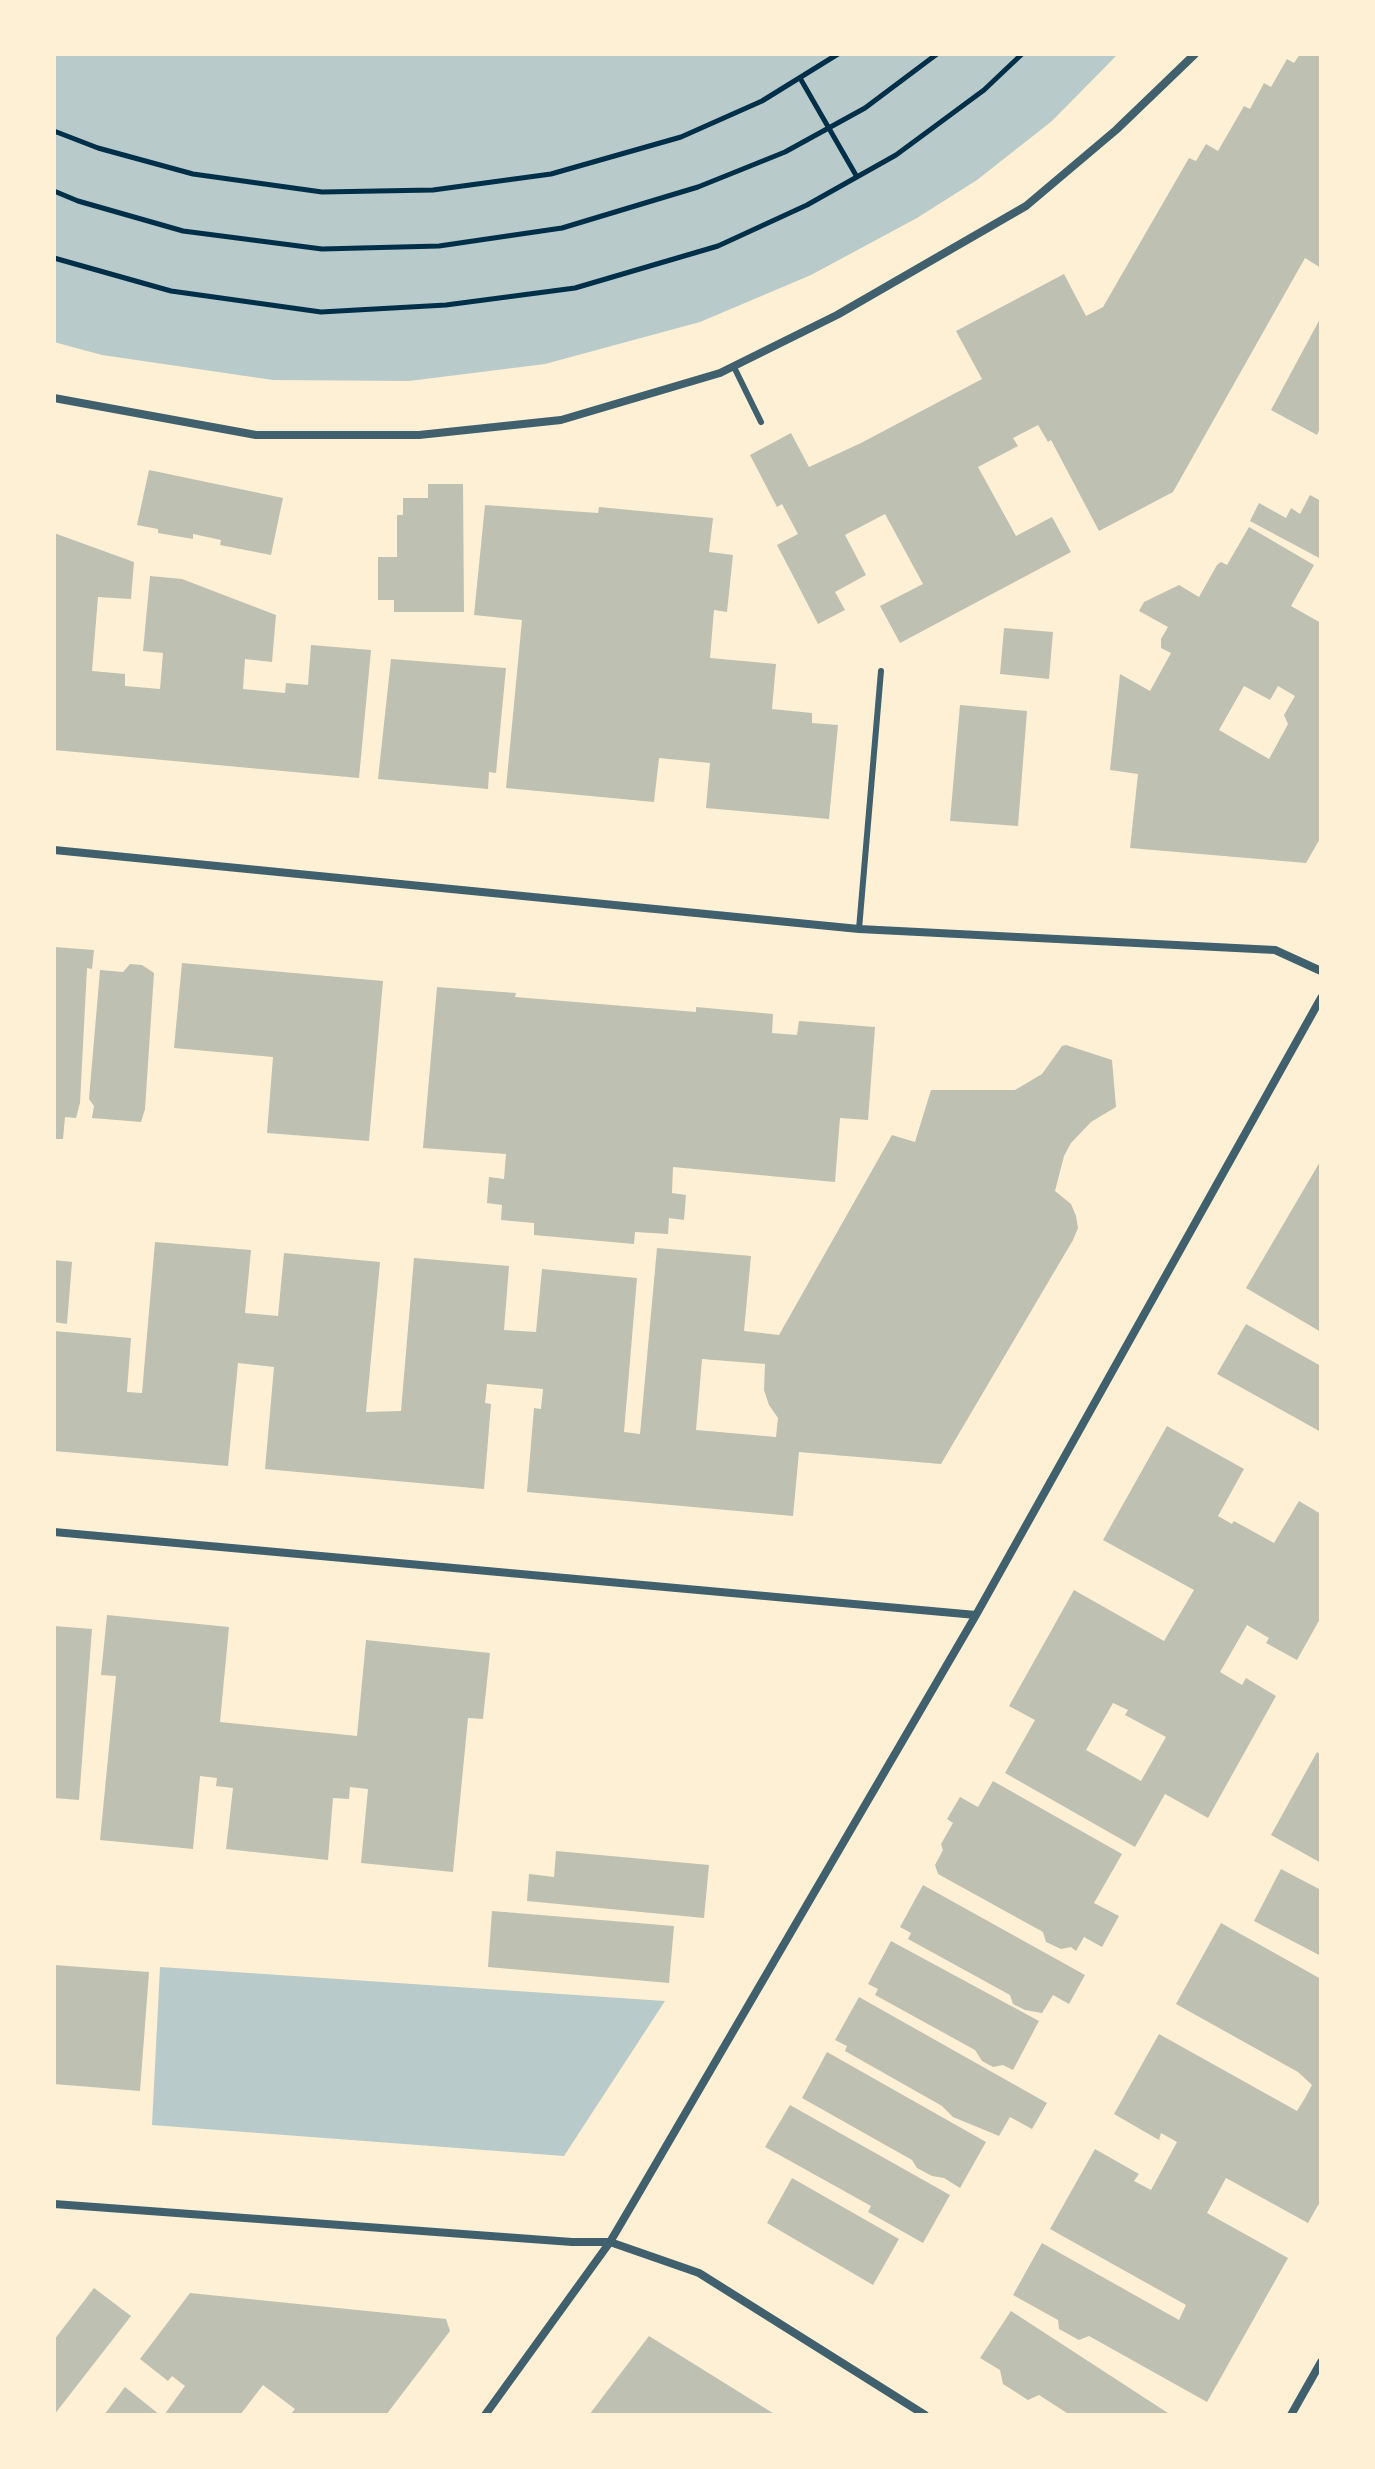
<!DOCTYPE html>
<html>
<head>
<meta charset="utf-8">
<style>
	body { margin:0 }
	#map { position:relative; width:1375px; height:2469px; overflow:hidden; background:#fdf0d5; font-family:Commissioner,sans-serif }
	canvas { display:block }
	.frame { position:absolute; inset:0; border:56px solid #fdf0d5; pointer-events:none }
</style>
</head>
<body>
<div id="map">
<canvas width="1375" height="2469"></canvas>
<div class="frame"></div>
</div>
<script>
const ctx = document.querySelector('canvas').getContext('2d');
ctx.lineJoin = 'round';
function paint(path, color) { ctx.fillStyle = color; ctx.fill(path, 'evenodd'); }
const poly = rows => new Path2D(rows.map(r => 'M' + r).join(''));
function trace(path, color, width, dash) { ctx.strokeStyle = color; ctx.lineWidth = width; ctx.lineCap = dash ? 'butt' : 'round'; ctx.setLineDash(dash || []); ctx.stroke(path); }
paint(poly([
	[54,54,1118,54,1052,121,977,180,917,218,811,275,700,322,545,364,409,381,273,380,102,355,54,342],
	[160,1967,665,2001,564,2156,152,2125]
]), '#b9caca');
paint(poly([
	[1300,54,1321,54,1321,268,1305,258,1173,492,1099,531,1051,440,1048,442,1038,425,1013,438,1018,446,978,467,1016,536,1052,517,1071,552,900,643,880,606,923,584,885,514,845,535,866,575,835,592,845,610,818,624,777,545,798,534,782,504,777,507,750,455,791,433,809,467,861,443,982,379,956,331,1064,274,1086,316,1103,307,1189,158,1196,161,1206,144,1218,151,1244,106,1250,109,1264,83,1271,87,1287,59,1294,63],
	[1321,317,1321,426,1317,435,1271,410],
	[149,470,283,498,271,555,220,545,221,540,193,534,193,539,158,533,158,529,137,525],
	[428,484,463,484,464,612,394,612,394,600,378,600,378,557,397,557,397,515,403,515,403,498,428,498],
	[1310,495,1321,501,1321,559,1250,521,1259,503,1286,518,1291,508,1300,514],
	[485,505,598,513,599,507,713,518,709,552,733,555,727,612,714,610,710,658,776,664,772,709,812,713,812,723,838,725,829,819,706,808,710,763,659,758,654,802,506,788,522,620,474,615],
	[1249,527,1314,565,1291,606,1321,623,1321,837,1306,863,1130,848,1138,774,1110,770,1120,674,1150,691,1171,653,1161,648,1161,639,1168,627,1139,611,1144,602,1179,585,1199,597,1217,565,1221,562,1227,565],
	[1244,686,1270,700,1278,686,1295,696,1284,715,1288,724,1269,759,1219,730],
	[54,533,134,562,131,599,98,597,92,671,125,674,125,686,160,689,163,653,143,651,150,576,182,579,276,615,272,662,245,659,243,689,285,693,286,683,308,685,311,645,371,650,359,778,54,750],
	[1004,628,1053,632,1049,679,1000,674],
	[391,659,506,668,496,773,489,772,488,789,378,779],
	[960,705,1027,711,1018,826,950,821],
	[54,947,94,950,92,969,87,968,80,1103,76,1118,65,1117,63,1139,54,1139],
	[182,963,383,981,369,1141,267,1133,273,1057,174,1048],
	[130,964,142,965,154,973,145,1109,141,1122,92,1118,94,1106,89,1099,100,970,123,972],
	[437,987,516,993,515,997,696,1012,696,1007,773,1014,772,1033,797,1035,799,1021,875,1027,868,1120,840,1118,835,1182,673,1167,672,1193,686,1195,684,1220,669,1218,668,1234,635,1232,634,1244,534,1235,534,1223,501,1220,502,1205,487,1203,489,1177,504,1179,506,1154,423,1148],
	[1066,1045,1112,1060,1116,1107,1091,1122,1071,1143,1064,1156,1055,1191,1071,1204,1076,1216,1078,1228,1073,1240,941,1464,799,1452,793,1516,527,1492,534,1408,541,1409,543,1389,487,1384,485,1403,491,1404,484,1489,265,1469,274,1367,238,1363,228,1466,54,1451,54,1331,131,1338,127,1392,142,1393,155,1242,251,1250,245,1313,278,1316,284,1253,380,1262,366,1412,401,1411,414,1258,509,1266,504,1330,536,1332,542,1269,637,1278,624,1432,640,1434,657,1248,751,1256,744,1331,779,1335,892,1135,915,1142,931,1090,1015,1090,1042,1074,1062,1046],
	[702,1359,765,1364,764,1390,769,1405,778,1418,776,1437,696,1430],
	[1321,1160,1321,1332,1246,1288],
	[54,1260,72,1262,67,1324,54,1322],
	[1246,1324,1321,1366,1321,1432,1217,1374],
	[1167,1426,1244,1469,1218,1516,1232,1524,1234,1521,1274,1543,1299,1501,1321,1514,1321,1617,1297,1660,1266,1643,1269,1638,1247,1625,1220,1672,1242,1685,1246,1678,1276,1696,1208,1818,1165,1794,1135,1847,1005,1773,1035,1720,1009,1706,1074,1590,1164,1641,1194,1590,1103,1540],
	[1113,1703,1128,1710,1125,1715,1166,1737,1141,1781,1086,1750],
	[107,1615,229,1627,220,1722,357,1736,366,1640,490,1653,483,1719,468,1718,453,1872,361,1863,368,1789,350,1787,349,1799,333,1798,328,1860,226,1849,233,1788,216,1786,217,1778,200,1776,193,1849,100,1840,116,1676,101,1675],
	[54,1626,92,1629,79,1800,54,1798],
	[1317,1752,1321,1755,1321,1863,1271,1835],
	[993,1781,1122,1854,1094,1903,1119,1916,1102,1947,1084,1937,1076,1951,1071,1947,1061,1949,1046,1942,1043,1932,938,1874,935,1865,943,1850,941,1844,953,1823,947,1819,960,1797,978,1807],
	[556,1851,709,1865,704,1918,527,1901,529,1874,554,1877],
	[1281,1869,1321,1890,1321,1956,1254,1921],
	[923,1885,1085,1975,1069,2004,1053,1995,1042,2013,1025,2010,1013,2004,1010,1995,908,1939,911,1933,900,1927],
	[492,1911,674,1926,669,1983,488,1967],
	[1221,1923,1321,1979,1321,2200,1308,2223,1226,2178,1207,2213,1288,2258,1207,2402,1089,2336,1079,2340,1059,2329,1058,2320,1013,2295,1042,2243,1179,2320,1186,2305,1050,2229,1095,2149,1139,2174,1134,2181,1151,2190,1177,2142,1161,2133,1159,2140,1114,2114,1159,2034,1297,2111,1305,2098,1312,2085,1298,2072,1176,2004],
	[891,1941,1039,2021,1013,2070,1003,2065,993,2067,982,2061,975,2050,875,1995,878,1989,868,1984],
	[54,1965,149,1972,140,2091,54,2084],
	[859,1997,1047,2103,1032,2129,1010,2117,999,2136,953,2117,942,2106,845,2051,847,2046,835,2040],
	[827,2052,986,2142,960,2188,944,2178,932,2176,917,2168,912,2160,802,2098],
	[790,2105,950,2195,923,2243,868,2212,871,2206,765,2147],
	[792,2178,899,2239,873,2285,767,2223],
	[94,2288,131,2316,54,2415,54,2340],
	[190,2293,446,2319,450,2331,386,2415,290,2415,295,2409,263,2385,240,2415,164,2415,185,2386,172,2376,168,2381,140,2359],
	[1011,2311,1171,2415,1070,2415,1039,2395,1028,2400,1003,2384,1000,2370,980,2358],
	[649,2336,776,2415,589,2415],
	[125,2387,160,2415,104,2415]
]), '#bec0b2');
trace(poly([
	[800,78,857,177],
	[54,131,98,148,193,174,322,192,433,190,551,174,681,137,762,101,838,54],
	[54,191,78,201,183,231,322,249,439,246,562,228,698,187,785,152,865,108,937,54],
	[54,258,171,291,321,312,446,305,575,288,718,246,807,205,896,155,984,90,1022,54]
]), '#003049', 5);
trace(poly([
	[734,367,761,422],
	[859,929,881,671]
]), '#3f606c', 6);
trace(poly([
	[54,398,256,435,419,435,561,420,720,373,837,315,1026,206,1116,130,1195,54],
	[54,850,859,929,1275,950,1321,971],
	[54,1532,976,1615],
	[54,2204,572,2242,610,2242,699,2273,925,2415],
	[485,2415,610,2242,640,2191,976,1615,1321,998],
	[1291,2415,1321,2362]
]), '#3f606c', 8);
</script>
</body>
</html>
